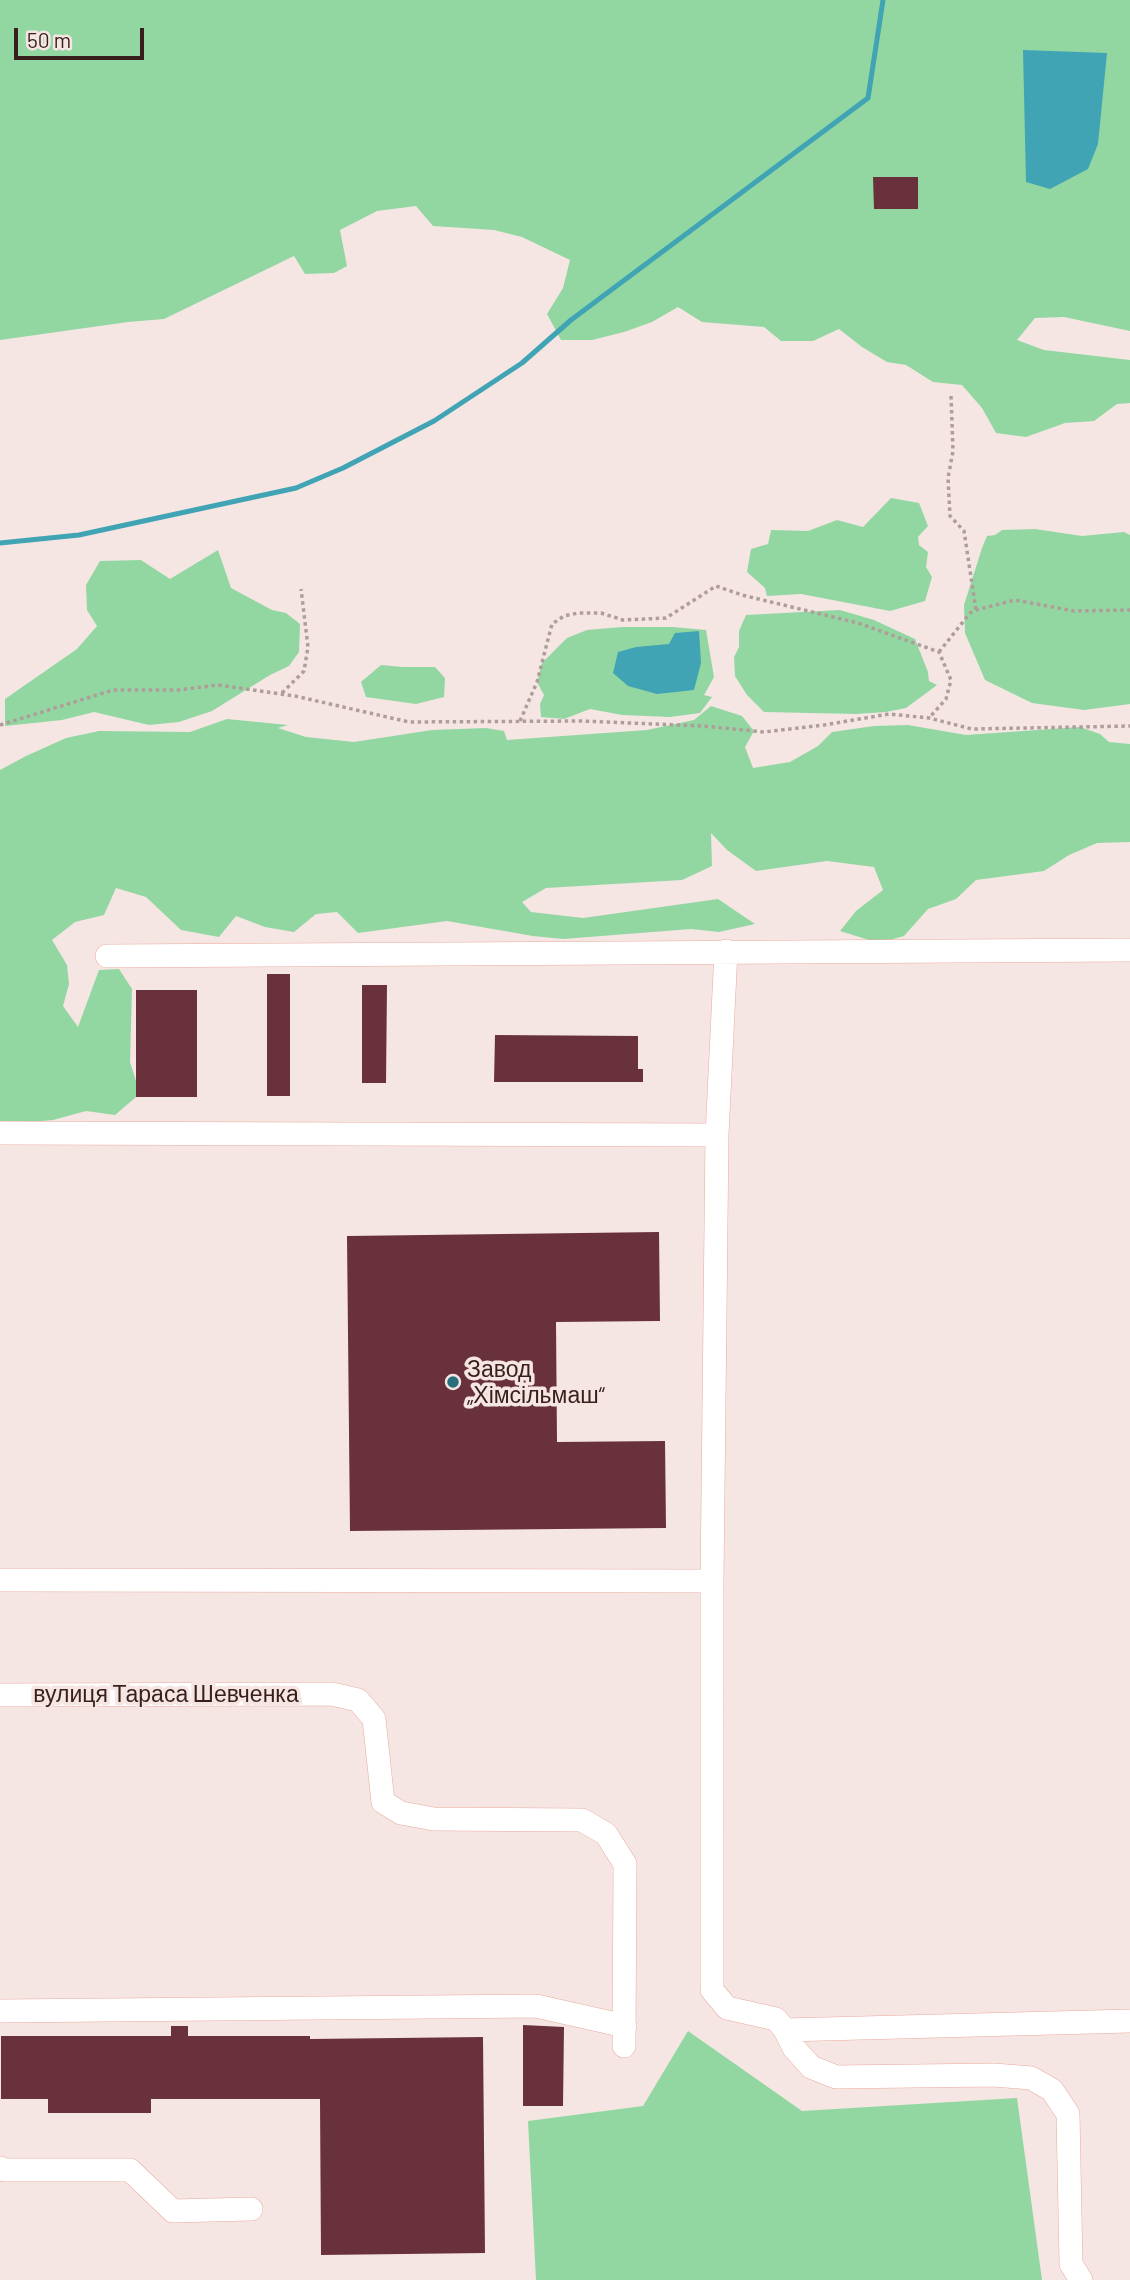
<!DOCTYPE html>
<html>
<head>
<meta charset="utf-8">
<style>
	body { margin:0 }
	#map { position:relative; width:1130px; height:2280px; overflow:hidden; background:#f5e6e4; font-family:Barlow,sans-serif }
	canvas { display:block }
	.scale { position:absolute; left:14px; top:28px; width:130px; height:32px; box-sizing:border-box; border:4px solid #381f1b; border-top:0; padding-left:9px; font-size:21px; line-height:24px; white-space:nowrap; color:#381f1b; -webkit-text-stroke:5px #f5e6e4; paint-order:stroke }
</style>
</head>
<body>
<div id="map">
<canvas width="1130" height="2280"></canvas>
<div class="scale">50 m</div>
</div>
<script>
const ctx = document.querySelector('canvas').getContext('2d');
ctx.lineJoin = 'round';
function paint(path, color) { ctx.fillStyle = color; ctx.fill(path, 'evenodd'); }
const poly = rows => new Path2D(rows.map(r => 'M' + r).join(''));
function trace(path, color, width, dash) { ctx.strokeStyle = color; ctx.lineWidth = width; ctx.lineCap = dash ? 'butt' : 'round'; ctx.setLineDash(dash || []); ctx.stroke(path); }
function write(font, color, halo, rows, align = 'center') {
  ctx.font = font + ' Barlow,sans-serif'; ctx.lineWidth = 7; ctx.setLineDash([]); ctx.textBaseline = 'middle'; ctx.strokeStyle = halo; ctx.fillStyle = color; for (const [text, x, y, turn = 0] of rows) {
    ctx.save(); ctx.translate(x, y); ctx.rotate((+turn || 0) * Math.PI / 180); ctx.textAlign = isNaN(turn) ? turn : align; if (halo) ctx.strokeText(text, 0, 0); ctx.fillText(text, 0, 0); ctx.restore();
  }
}
paint(poly([
	[0,0,1130,0,1130,331,1064,317,1035,318,1017,340,1044,350,1130,360,1130,403,1117,404,1094,421,1065,423,1026,437,996,433,982,408,962,385,933,382,906,365,887,362,862,347,839,329,813,341,781,341,764,327,702,322,678,307,652,322,624,332,592,340,561,340,547,314,563,288,570,260,522,237,494,230,433,226,416,206,377,211,340,230,347,266,334,273,305,274,294,256,164,319,128,322,0,340],
	[891,498,919,503,928,526,918,537,919,545,928,552,926,567,932,577,925,601,890,611,801,594,767,596,765,588,747,572,751,549,768,544,771,530,808,531,837,520,863,527],
	[1035,529,1082,536,1124,532,1130,535,1130,704,1084,710,1032,703,985,680,965,633,964,605,982,548,987,536,995,535,1002,530],
	[218,550,231,588,272,610,286,613,300,624,299,652,289,666,270,675,212,711,179,722,149,725,94,712,62,720,5,726,5,699,77,649,97,626,87,610,86,585,100,561,141,560,170,579],
	[840,610,874,620,915,639,928,672,929,681,937,685,906,708,886,712,856,714,764,712,747,695,735,676,734,657,739,647,739,631,746,615],
	[622,627,672,627,706,630,714,677,704,695,712,697,700,713,670,717,622,715,590,709,564,719,541,717,540,704,544,695,537,682,542,663,567,638,587,630],
	[381,665,403,667,435,667,445,678,444,697,416,704,366,697,361,682],
	[711,706,742,716,754,731,745,747,753,768,790,762,818,746,832,732,874,726,908,725,966,735,1080,727,1100,734,1109,742,1130,744,1130,842,1097,843,1069,855,1044,871,976,880,956,899,928,909,904,936,879,943,840,931,856,911,883,890,874,867,827,861,756,871,727,850,711,833,712,866,682,880,546,888,522,902,531,912,583,918,718,899,755,924,719,932,691,929,563,939,533,936,447,921,358,933,337,912,316,914,294,932,265,927,236,916,219,937,181,930,146,897,116,888,104,915,75,922,52,940,67,965,69,984,63,1006,78,1027,99,970,119,969,132,989,130,1062,141,1097,136,1097,115,1115,86,1111,53,1120,0,1125,0,770,26,756,66,738,99,731,190,732,227,719,288,725,278,728,306,737,354,742,432,730,486,728,504,731,507,740,647,730,694,720],
	[688,2031,802,2111,1017,2098,1042,2280,536,2280,528,2121,643,2106]
]), '#92d7a1');
paint(poly([
	[1023,50,1107,53,1098,144,1088,169,1050,189,1026,182],
	[699,631,701,663,694,690,657,694,628,686,613,673,618,652,636,647,669,644,675,633]
]), '#41a4b4');
trace(poly([
	[0,543,79,535,296,488,343,468,434,421,522,363,571,320,868,98,883,0]
]), '#41a4b4', 5);
paint(poly([
	[873,177,918,177,918,209,874,209],
	[267,974,290,974,290,1096,267,1096],
	[362,985,387,985,386,1083,362,1083],
	[136,990,197,990,197,1097,136,1097],
	[495,1035,638,1036,638,1069,643,1069,643,1082,494,1082],
	[659,1232,660,1321,556,1322,557,1442,665,1441,666,1528,350,1531,347,1236],
	[523,2025,564,2027,563,2106,523,2106],
	[171,2026,188,2026,188,2036,310,2036,310,2039,483,2037,485,2253,321,2255,320,2099,151,2099,151,2113,48,2113,48,2099,1,2099,1,2036,171,2036]
]), '#69313b');
const minor = poly([
	[726,951,717,1135,712,1581,712,1990,727,2008,776,2019,785,2030,794,2048,811,2067,836,2077,994,2075,1031,2078,1052,2090,1068,2114,1071,2264,1081,2280],
	[107,956,1130,950],
	[0,1133,717,1135],
	[0,1580,712,1581],
	[0,1695,332,1694,358,1700,374,1719,383,1802,401,1813,434,1819,582,1820,606,1834,625,1864,624,2046],
	[0,2011,536,2006,625,2026],
	[785,2030,1130,2021],
	[0,2168,5,2170,130,2170,173,2211,251,2209]
]);
trace(minor, '#eba99d', 24);
trace(poly([
	[951,396,953,451,948,478,950,516,964,531,976,610],
	[939,652,970,613,976,610,1015,600,1074,611,1130,610],
	[282,693,304,671,308,647,301,589],
	[520,721,537,682,552,624,564,616,578,613,601,613,623,620,666,618,716,586,742,595,858,623,939,652,951,680,946,699,929,718],
	[0,725,113,690,178,690,218,685,295,696,409,722,582,721,703,726,764,732,824,725,889,714,929,718,972,729,1130,726]
]), '#af9d9a', 3.5, [3.5, 3.5]);
trace(minor, '#fff', 23);
for (const [x, y, r, color] of [
	[453,1382,7,"#286f7b"]
]) { const dot = new Path2D(); dot.arc(x, y, r, 0, 2 * Math.PI); ctx.fillStyle = color; ctx.fill(dot); trace(dot, '#f5e6e4', 2.5); }
write('23px', '#381f1b', '#f5e6e4', [
	["Завод",467,1369],
	["„Хімсільмаш“",467,1395]
], 'left');
write('23px', '#381f1b', '#f5e6e4', [
	["вулиця Тараса Шевченка",166,1694]
]);
</script>
</body>
</html>
